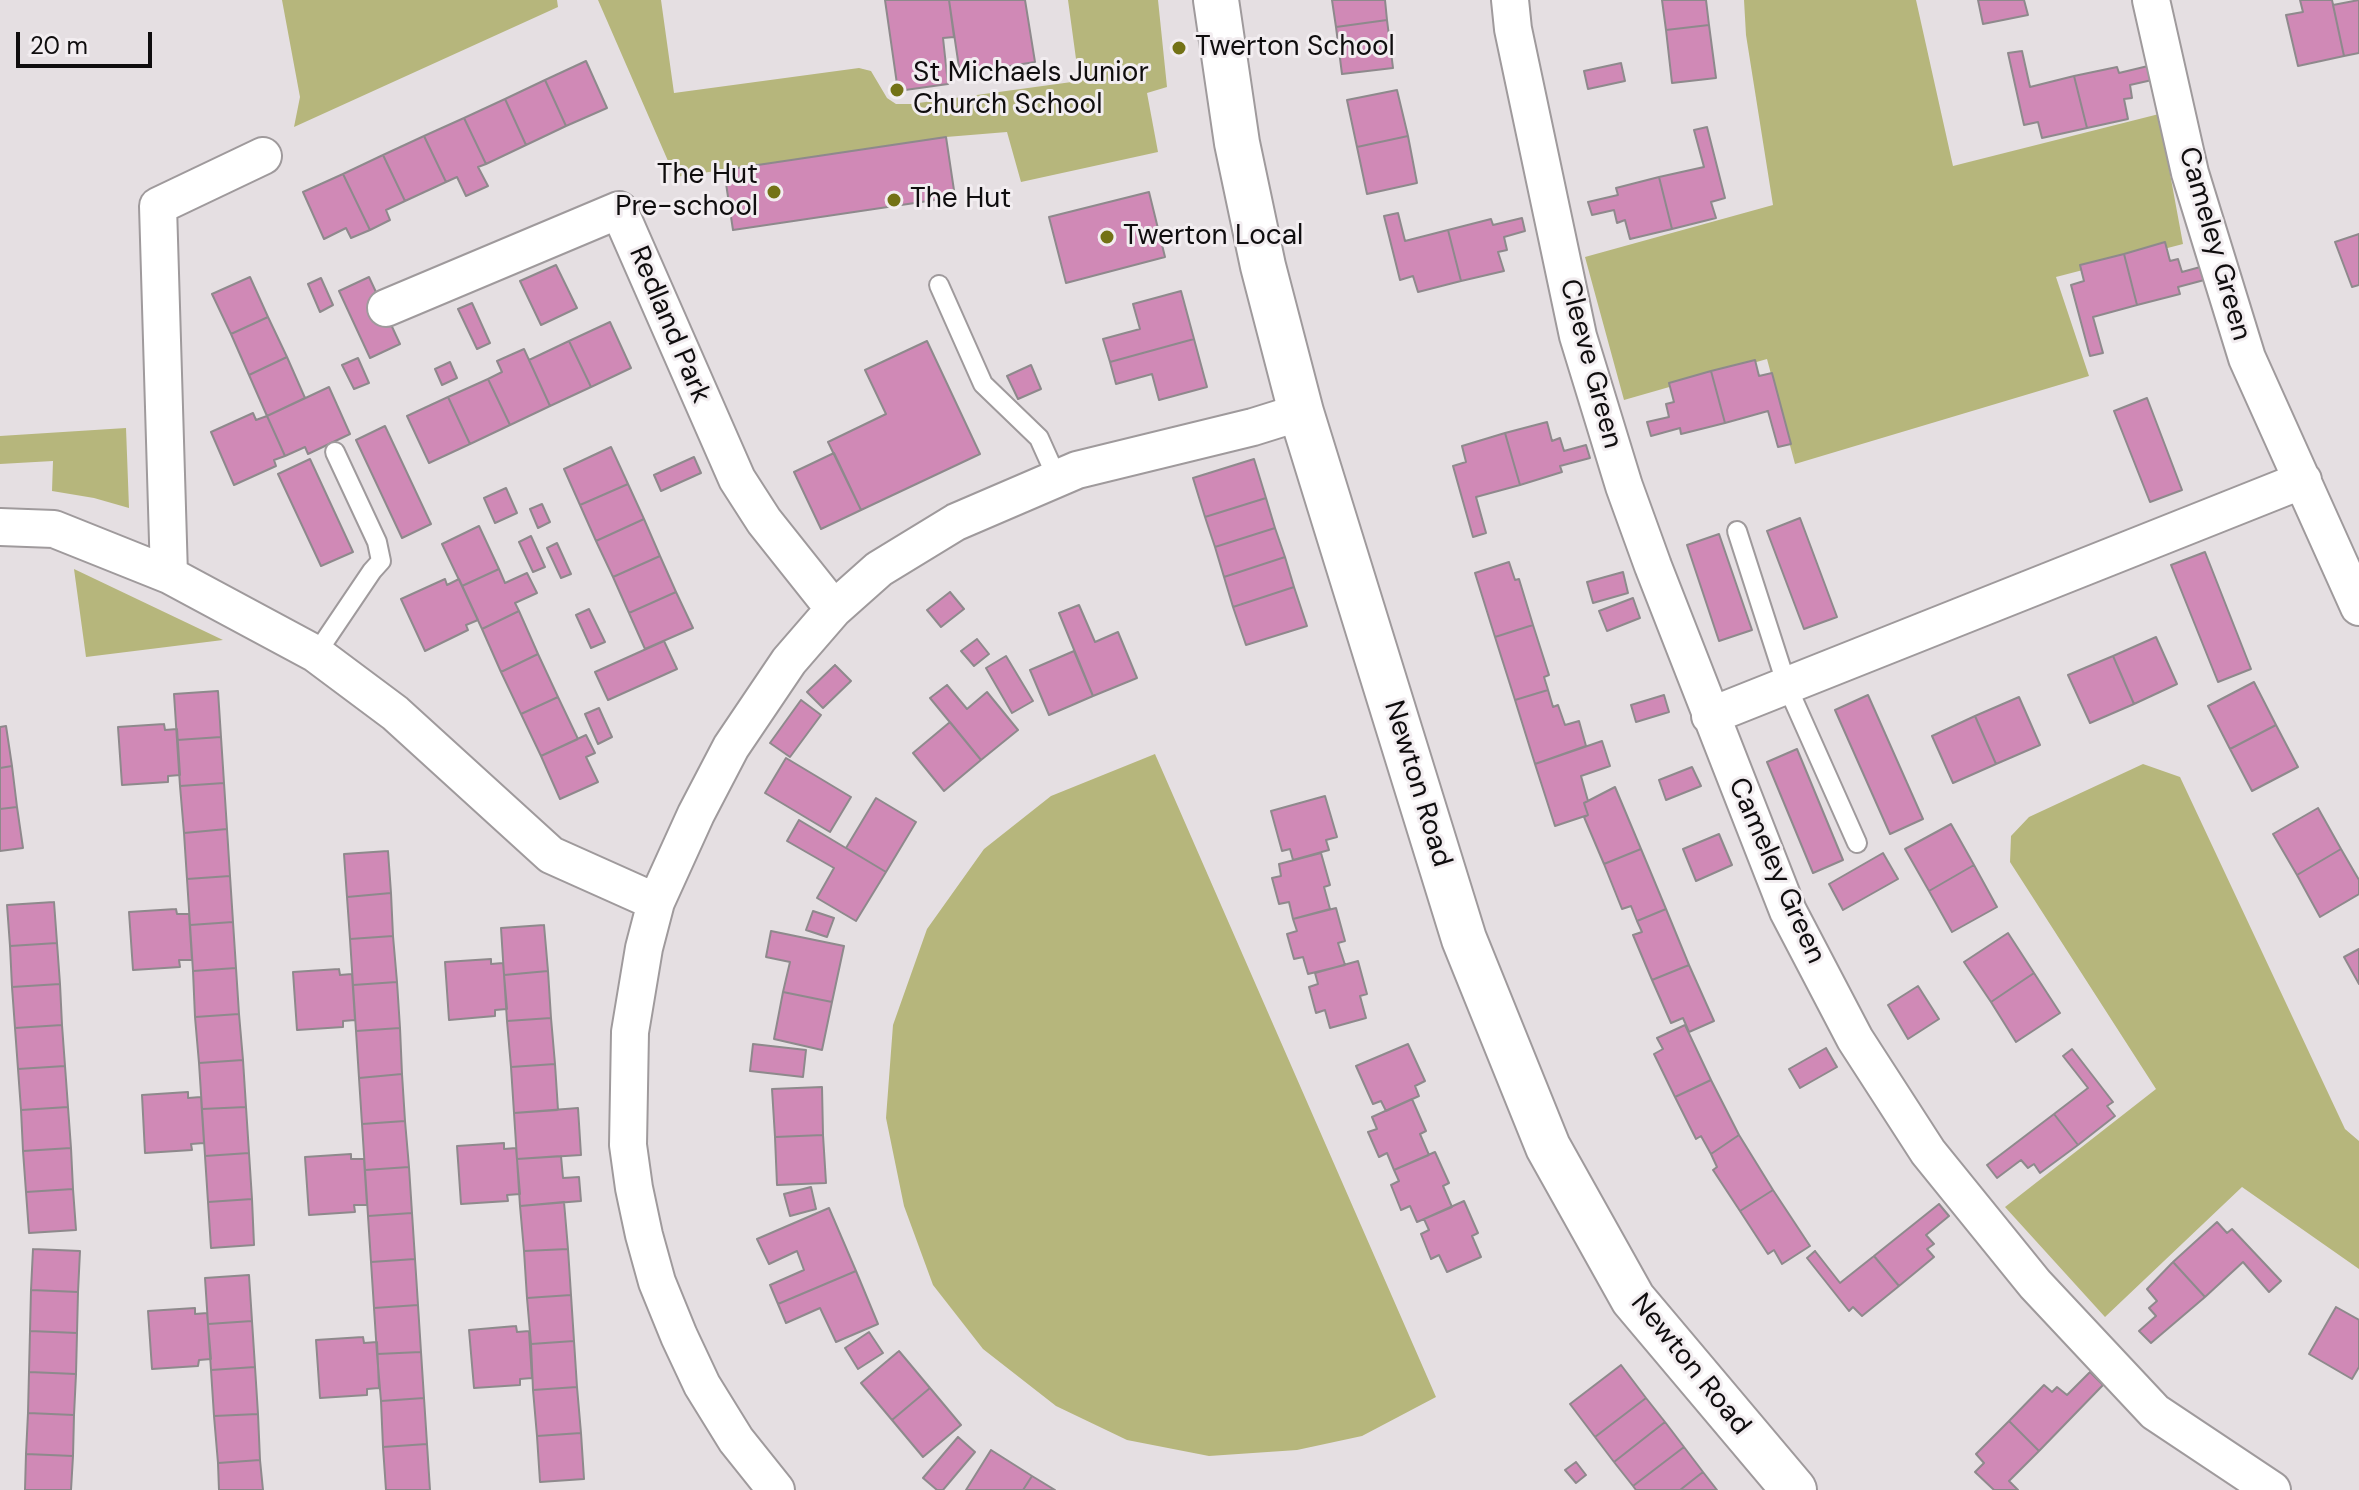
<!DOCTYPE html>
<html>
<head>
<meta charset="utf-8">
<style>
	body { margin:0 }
	#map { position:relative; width:2359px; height:1490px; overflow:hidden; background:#e5dfe2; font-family:"DM Sans",sans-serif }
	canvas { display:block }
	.scale { position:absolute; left:16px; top:32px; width:136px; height:36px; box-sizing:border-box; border:4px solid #0f0d0e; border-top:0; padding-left:10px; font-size:24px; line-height:28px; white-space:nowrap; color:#0f0d0e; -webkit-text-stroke:6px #f2edf0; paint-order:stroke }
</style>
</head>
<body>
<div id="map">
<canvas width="2359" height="1490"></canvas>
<div class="scale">20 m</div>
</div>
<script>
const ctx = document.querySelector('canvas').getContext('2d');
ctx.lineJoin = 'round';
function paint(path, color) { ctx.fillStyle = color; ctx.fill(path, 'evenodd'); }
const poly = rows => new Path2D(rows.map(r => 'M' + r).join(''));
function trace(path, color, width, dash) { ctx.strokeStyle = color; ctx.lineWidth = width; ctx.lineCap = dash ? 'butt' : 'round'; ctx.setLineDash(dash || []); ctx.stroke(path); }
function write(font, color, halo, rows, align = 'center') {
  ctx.font = font + ' "DM Sans",sans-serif'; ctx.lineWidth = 6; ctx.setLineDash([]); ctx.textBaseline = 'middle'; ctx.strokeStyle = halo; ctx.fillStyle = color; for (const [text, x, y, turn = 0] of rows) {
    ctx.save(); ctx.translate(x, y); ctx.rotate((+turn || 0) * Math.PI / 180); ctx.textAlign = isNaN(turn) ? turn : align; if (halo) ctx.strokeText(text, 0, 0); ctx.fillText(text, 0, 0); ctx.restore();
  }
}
paint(poly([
	[282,0,557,0,558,7,294,127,300,97],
	[598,0,661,0,674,93,859,68,871,71,887,98,896,104,911,104,1079,81,1068,0,1158,0,1167,87,1147,93,1158,152,1021,182,1007,132,946,137,675,177],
	[1744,0,1916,0,1953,166,2159,114,2183,244,2056,277,2089,376,1795,464,1767,359,1624,400,1585,257,1773,205,1746,35],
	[126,428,129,508,94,498,52,491,53,461,0,464,0,436],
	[74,569,223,640,86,657],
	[1155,754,1436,1397,1362,1436,1297,1450,1209,1456,1127,1440,1056,1406,983,1349,933,1285,904,1206,886,1118,893,1025,927,929,984,849,1051,796],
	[2143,764,2180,777,2345,1129,2359,1141,2359,1269,2242,1187,2105,1317,2005,1207,2156,1089,2010,862,2011,836,2029,817]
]), '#b6b67c');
const building = poly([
	[885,0,949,0,954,37,943,38,948,84,898,91,885,0],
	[949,0,1025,0,1035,62,960,74,949,0],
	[1332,0,1385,0,1387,20,1336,27,1332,0],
	[1662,0,1706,0,1709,25,1666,30,1662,0],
	[1978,0,2024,0,2028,15,1983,24,1978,0],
	[2300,0,2332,0,2344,56,2298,66,2286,15,2303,12,2300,0],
	[2359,0,2359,53,2344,56,2333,5,2359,0],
	[1387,20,1393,68,1342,74,1336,27,1387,20],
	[1709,25,1716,78,1672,83,1666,30,1709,25],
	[2022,51,2030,87,2074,76,2087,128,2042,138,2038,122,2024,125,2008,53,2022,51],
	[586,61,607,108,566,126,545,80,586,61],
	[1621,63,1625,81,1588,89,1584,71,1621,63],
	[2148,66,2152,80,2130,85,2132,98,2124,99,2128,119,2087,128,2074,76,2117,67,2119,73,2148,66],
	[545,80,566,126,526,145,505,99,545,80],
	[1397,90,1408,136,1357,147,1347,100,1397,90],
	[505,99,526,145,486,164,464,118,505,99],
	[464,118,486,164,478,167,488,186,466,196,457,177,446,182,424,136,464,118],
	[1707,127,1725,198,1711,202,1716,218,1672,229,1659,177,1704,167,1694,130,1707,127],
	[424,136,446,182,405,201,383,155,424,136],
	[1408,136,1417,183,1367,194,1357,147,1408,136],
	[946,137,955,197,733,230,724,170,946,137],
	[383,155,405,201,386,210,390,220,370,230,343,174,383,155],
	[343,174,370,230,351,238,346,228,324,239,303,192,343,174],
	[1659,177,1672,229,1630,239,1625,220,1617,223,1614,210,1592,215,1588,202,1618,195,1616,188,1659,177],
	[1149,192,1165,257,1066,283,1049,217,1149,192],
	[1398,213,1405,241,1448,230,1461,281,1418,292,1413,276,1400,280,1384,216,1398,213],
	[1522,218,1525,231,1504,237,1507,250,1498,252,1504,271,1461,281,1448,230,1491,219,1493,225,1522,218],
	[2359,234,2359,285,2352,287,2335,242,2359,234],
	[2165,242,2170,261,2178,259,2182,272,2204,266,2208,279,2178,287,2180,294,2137,305,2124,254,2165,242],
	[2124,254,2137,305,2093,317,2103,353,2090,356,2071,285,2084,281,2080,265,2124,254],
	[556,265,577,308,541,325,520,281,556,265],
	[250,277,268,317,231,334,212,294,250,277],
	[369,277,400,344,370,358,339,291,369,277],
	[321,278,333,305,320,312,308,284,321,278],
	[1181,291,1194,339,1110,362,1103,339,1140,329,1133,304,1181,291],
	[472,303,490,343,477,349,458,309,472,303],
	[268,317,287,357,249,375,231,334,268,317],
	[610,322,631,368,591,387,569,341,610,322],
	[1194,339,1207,387,1159,400,1152,374,1116,384,1110,362,1194,339],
	[569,341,591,387,550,406,529,360,569,341],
	[927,341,980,454,861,510,828,442,886,414,865,370,927,341],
	[524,349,550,406,510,425,488,379,502,372,497,361,524,349],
	[287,357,305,398,267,416,249,375,287,357],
	[358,358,369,383,354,389,342,365,358,358],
	[1755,360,1759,376,1772,373,1791,444,1778,447,1768,411,1725,423,1711,371,1755,360],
	[450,362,457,378,442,385,435,369,450,362],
	[1031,365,1041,389,1018,399,1007,376,1031,365],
	[1711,371,1725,423,1681,434,1680,428,1651,436,1647,422,1669,417,1666,404,1674,402,1669,383,1711,371],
	[488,379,510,425,470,444,448,397,488,379],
	[329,387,350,434,308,454,305,447,285,456,267,416,329,387],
	[448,397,470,444,429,463,407,416,448,397],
	[2147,398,2182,490,2150,502,2114,411,2147,398],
	[253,413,256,420,267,416,285,456,274,460,276,466,234,485,211,432,253,413],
	[1547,422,1552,441,1560,438,1564,451,1586,445,1590,458,1560,466,1562,472,1520,485,1505,433,1547,422],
	[385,426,431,524,402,538,356,440,385,426],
	[1505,433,1520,485,1476,497,1486,533,1473,537,1453,466,1466,462,1462,446,1505,433],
	[611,447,628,484,580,505,564,469,611,447],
	[834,453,861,510,821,529,794,472,834,453],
	[694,457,701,473,661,491,654,475,694,457],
	[310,459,353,552,321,566,278,474,310,459],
	[1254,459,1266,498,1205,517,1193,478,1254,459],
	[628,484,644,519,596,541,580,505,628,484],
	[506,488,517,513,495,523,484,498,506,488],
	[1266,498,1275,528,1215,547,1205,517,1266,498],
	[542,504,550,522,538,528,530,509,542,504],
	[1800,518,1837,617,1804,629,1767,531,1800,518],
	[644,519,660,556,613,577,596,541,644,519],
	[479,526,499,569,462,586,442,544,479,526],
	[1275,528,1285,557,1224,577,1215,547,1275,528],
	[1719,534,1752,630,1719,641,1687,545,1719,534],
	[531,536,545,567,533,572,519,542,531,536],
	[557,543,571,574,561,578,547,548,557,543],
	[2205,552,2251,669,2218,682,2171,565,2205,552],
	[660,556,676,592,629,613,613,577,660,556],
	[1285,557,1294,587,1233,607,1224,577,1285,557],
	[1509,562,1515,580,1519,579,1533,625,1495,637,1475,573,1509,562],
	[499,569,505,583,527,573,537,593,515,603,519,611,482,629,462,586,499,569],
	[1623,572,1628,593,1593,603,1587,582,1623,572],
	[445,579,447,585,459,579,478,620,466,625,468,630,425,651,401,599,445,579],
	[1294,587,1307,626,1246,645,1233,607,1294,587],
	[676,592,693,628,645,649,629,613,676,592],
	[950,592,964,609,941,627,927,610,950,592],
	[1633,598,1640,618,1607,631,1599,611,1633,598],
	[1079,605,1095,642,1118,632,1137,678,1093,696,1059,613,1079,605],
	[589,609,605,642,591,648,576,615,589,609],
	[519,611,538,654,501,672,482,629,519,611],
	[1533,625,1549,675,1544,677,1548,690,1515,700,1495,637,1533,625],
	[2156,637,2177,684,2134,704,2113,656,2156,637],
	[977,639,989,654,974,666,961,651,977,639],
	[664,641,677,669,608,700,595,672,664,641],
	[1074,651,1093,696,1049,715,1030,670,1074,651],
	[538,654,558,697,521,714,501,672,538,654],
	[1006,656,1033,701,1012,713,986,668,1006,656],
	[2113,656,2134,704,2090,723,2068,675,2113,656],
	[835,665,851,681,823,708,807,692,835,665],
	[2254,682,2276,725,2230,749,2208,706,2254,682],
	[947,685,967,709,987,692,1018,730,981,760,930,698,947,685],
	[1548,690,1553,707,1558,705,1565,725,1579,721,1586,746,1535,764,1515,700,1548,690],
	[218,691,221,737,177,740,174,694,218,691],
	[1664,695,1669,712,1636,722,1631,705,1664,695],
	[1868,695,1923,819,1890,834,1835,710,1868,695],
	[558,697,578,739,541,756,521,714,558,697],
	[2019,697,2040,745,1996,764,1975,716,2019,697],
	[801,700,821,715,790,757,770,743,801,700],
	[599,708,612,737,598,744,585,714,599,708],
	[1975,716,1996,764,1953,783,1932,736,1975,716],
	[950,722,981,760,944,791,913,753,950,722],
	[164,724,165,730,177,729,180,775,168,776,168,782,122,785,118,727,164,724],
	[2276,725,2298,767,2252,791,2230,749,2276,725],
	[6,726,12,766,0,768,0,727,6,726],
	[586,735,595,753,586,757,598,782,560,799,541,756,586,735],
	[221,737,224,783,180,786,177,740,221,737],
	[1602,741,1610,766,1581,776,1588,801,1584,803,1588,815,1555,826,1535,764,1602,741],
	[1797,749,1843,860,1813,873,1767,762,1797,749],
	[786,758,851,797,830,832,765,793,786,758],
	[12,766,17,807,0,809,0,768,12,766],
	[1692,767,1701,786,1666,800,1659,780,1692,767],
	[224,783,227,829,184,833,180,786,224,783],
	[1615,787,1641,849,1604,864,1584,817,1588,815,1584,803,1615,787],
	[1325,796,1337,837,1326,840,1329,850,1293,860,1290,849,1282,851,1271,811,1325,796],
	[876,798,916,822,886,872,846,848,876,798],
	[17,807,23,848,0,851,0,809,17,807],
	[2318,808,2341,849,2297,875,2273,834,2318,808],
	[799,820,886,872,856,921,817,898,834,868,787,841,799,820],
	[1951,824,1974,865,1929,891,1905,849,1951,824],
	[227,829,230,876,187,879,184,833,227,829],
	[1719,834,1732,865,1696,881,1683,849,1719,834],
	[1641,849,1666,909,1637,921,1631,906,1622,909,1604,864,1641,849],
	[2341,849,2359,880,2359,894,2320,917,2297,875,2341,849],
	[388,851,391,893,347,897,344,854,388,851],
	[1321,853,1330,885,1324,887,1330,909,1293,919,1289,902,1279,904,1272,878,1281,876,1279,864,1321,853],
	[1883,853,1898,879,1843,910,1829,884,1883,853],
	[1974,865,1997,907,1952,932,1929,891,1974,865],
	[230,876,233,922,190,925,187,879,230,876],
	[391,893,393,936,350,939,347,897,391,893],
	[54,902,57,943,10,946,7,905,54,902],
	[1336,908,1345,941,1338,943,1345,965,1308,974,1303,957,1294,959,1287,934,1297,931,1293,919,1336,908],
	[176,909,177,914,189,914,192,960,179,960,180,967,133,970,129,912,176,909],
	[1666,909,1689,965,1652,980,1633,935,1642,932,1637,921,1666,909],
	[813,911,834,918,827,937,806,930,813,911],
	[233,922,236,968,193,971,190,925,233,922],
	[544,925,548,971,504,975,501,928,544,925],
	[771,931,844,946,832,1002,783,992,790,962,766,957,771,931],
	[2008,933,2034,973,1991,1002,1964,962,2008,933],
	[393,936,397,982,353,985,350,939,393,936],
	[57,943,60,984,12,987,10,946,57,943],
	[2359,949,2359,984,2344,957,2359,949],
	[491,959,491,964,503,963,507,1009,495,1010,495,1016,449,1020,445,962,491,959],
	[1358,961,1367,994,1360,996,1366,1018,1330,1028,1325,1010,1316,1013,1309,987,1318,984,1315,973,1358,961],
	[1689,965,1714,1021,1689,1032,1683,1018,1671,1023,1652,980,1689,965],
	[236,968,239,1014,195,1017,193,971,236,968],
	[339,969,340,975,352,974,355,1020,343,1021,343,1027,297,1030,293,972,339,969],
	[548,971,551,1018,507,1021,504,975,548,971],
	[2034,973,2060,1013,2016,1042,1991,1002,2034,973],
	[397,982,400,1028,356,1031,353,985,397,982],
	[60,984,62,1025,15,1028,12,987,60,984],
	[1918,986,1939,1019,1908,1039,1888,1005,1918,986],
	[783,992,832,1002,822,1050,774,1039,783,992],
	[239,1014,243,1060,199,1063,195,1017,239,1014],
	[551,1018,555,1064,511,1067,507,1021,551,1018],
	[62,1025,65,1066,18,1069,15,1028,62,1025],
	[1685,1025,1711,1080,1675,1097,1654,1054,1663,1049,1657,1038,1685,1025],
	[400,1028,402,1074,359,1078,356,1031,400,1028],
	[753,1044,806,1050,803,1077,750,1071,753,1044],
	[1408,1044,1425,1081,1415,1086,1419,1096,1386,1111,1381,1101,1373,1104,1356,1066,1408,1044],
	[1826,1048,1837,1067,1800,1088,1789,1069,1826,1048],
	[2072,1049,2113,1102,2107,1106,2115,1116,2078,1145,2054,1114,2088,1088,2063,1056,2072,1049],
	[243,1060,246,1107,202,1109,199,1063,243,1060],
	[555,1064,558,1110,514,1113,511,1067,555,1064],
	[65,1066,68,1107,21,1110,18,1069,65,1066],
	[402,1074,405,1121,362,1124,359,1078,402,1074],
	[1711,1080,1739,1135,1711,1154,1701,1136,1696,1139,1675,1097,1711,1080],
	[822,1087,823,1135,775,1137,772,1089,822,1087],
	[188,1092,188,1098,201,1097,204,1143,191,1144,192,1150,145,1153,142,1095,188,1092],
	[1412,1099,1426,1131,1420,1134,1429,1155,1394,1170,1387,1153,1379,1157,1368,1132,1377,1129,1372,1117,1412,1099],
	[68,1107,71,1148,23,1151,21,1110,68,1107],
	[246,1107,249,1153,205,1156,202,1109,246,1107],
	[578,1108,581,1155,517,1159,514,1113,578,1108],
	[2054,1114,2078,1145,2040,1173,2034,1164,2028,1168,2021,1160,1997,1178,1987,1165,2054,1114],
	[405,1121,409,1167,365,1170,362,1124,405,1121],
	[823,1135,826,1183,777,1185,775,1137,823,1135],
	[1739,1135,1773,1190,1740,1211,1713,1170,1717,1167,1711,1154,1739,1135],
	[504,1143,504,1149,516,1148,520,1194,507,1195,508,1201,461,1204,457,1146,504,1143],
	[71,1148,73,1189,26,1192,23,1151,71,1148],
	[1435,1152,1449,1183,1443,1186,1452,1207,1417,1222,1410,1206,1401,1210,1391,1185,1399,1181,1394,1170,1435,1152],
	[249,1153,252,1199,208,1202,205,1156,249,1153],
	[351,1154,351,1159,364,1159,367,1205,354,1205,355,1212,309,1215,305,1157,351,1154],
	[561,1156,563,1178,579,1177,581,1201,520,1206,517,1159,561,1156],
	[409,1167,412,1213,368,1216,365,1170,409,1167],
	[811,1187,816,1209,790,1216,784,1194,811,1187],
	[73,1189,76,1230,29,1233,26,1192,73,1189],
	[1773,1190,1810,1246,1782,1264,1774,1250,1768,1254,1740,1211,1773,1190],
	[252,1199,254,1245,211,1248,208,1202,252,1199],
	[1464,1201,1478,1233,1472,1236,1481,1257,1447,1272,1439,1255,1431,1259,1421,1234,1429,1230,1424,1219,1464,1201],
	[564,1202,568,1249,524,1251,520,1206,564,1202],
	[1939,1204,1949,1216,1926,1235,1934,1244,1927,1249,1934,1257,1899,1286,1874,1256,1939,1204],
	[829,1208,856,1271,778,1304,770,1285,804,1270,797,1251,769,1264,757,1239,829,1208],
	[412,1213,415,1259,371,1262,368,1216,412,1213],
	[2217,1222,2227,1233,2232,1229,2281,1281,2269,1292,2243,1262,2205,1297,2173,1262,2217,1222],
	[33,1249,80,1251,78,1292,31,1290,33,1249],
	[568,1249,571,1295,527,1298,524,1251,568,1249],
	[1815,1251,1840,1283,1874,1256,1899,1286,1862,1316,1853,1307,1849,1311,1807,1258,1815,1251],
	[415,1259,418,1305,374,1308,371,1262,415,1259],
	[2173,1262,2205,1297,2151,1343,2139,1331,2156,1316,2149,1308,2157,1301,2147,1289,2173,1262],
	[856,1271,878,1324,836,1342,820,1308,786,1323,778,1304,856,1271],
	[249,1275,252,1321,208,1324,205,1278,249,1275],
	[31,1290,78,1292,77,1333,30,1331,31,1290],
	[571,1295,574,1341,531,1344,527,1298,571,1295],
	[418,1305,421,1352,377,1354,374,1308,418,1305],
	[2336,1307,2359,1320,2359,1367,2352,1379,2309,1354,2336,1307],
	[195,1308,195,1314,207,1313,211,1359,199,1360,198,1366,152,1369,148,1311,195,1308],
	[252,1321,255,1367,211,1370,208,1324,252,1321],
	[516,1326,517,1332,529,1331,532,1378,520,1379,520,1385,474,1388,469,1330,516,1326],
	[30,1331,77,1333,76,1374,29,1372,30,1331],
	[869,1332,883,1353,858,1369,845,1348,869,1332],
	[363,1337,364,1343,377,1342,379,1388,367,1389,367,1395,320,1398,316,1340,363,1337],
	[574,1341,577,1387,533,1390,531,1344,574,1341],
	[899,1351,930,1388,892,1420,861,1383,899,1351],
	[421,1352,424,1398,381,1401,377,1354,421,1352],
	[1621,1365,1646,1398,1595,1437,1570,1404,1621,1365],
	[255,1367,258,1414,214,1416,211,1370,255,1367],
	[29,1372,76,1374,74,1415,28,1413,29,1372],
	[2090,1372,2103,1385,2039,1451,2009,1421,2044,1385,2052,1392,2057,1387,2067,1395,2090,1372],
	[577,1387,581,1433,537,1436,533,1390,577,1387],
	[930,1388,961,1425,923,1457,892,1420,930,1388],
	[424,1398,427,1444,383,1447,381,1401,424,1398],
	[1646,1398,1665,1422,1614,1462,1595,1437,1646,1398],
	[28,1413,74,1415,73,1456,26,1454,28,1413],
	[258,1414,260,1460,218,1463,214,1416,258,1414],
	[2009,1421,2039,1451,2009,1481,2018,1490,1994,1490,1975,1472,1984,1463,1976,1454,2009,1421],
	[1665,1422,1684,1447,1633,1486,1614,1462,1665,1422],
	[581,1433,584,1479,540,1482,537,1436,581,1433],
	[958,1437,975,1452,943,1490,937,1490,923,1478,958,1437],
	[427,1444,430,1490,386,1490,383,1447,427,1444],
	[1684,1447,1703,1472,1680,1490,1636,1490,1633,1486,1684,1447],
	[991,1450,1032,1476,1023,1490,966,1490,991,1450],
	[26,1454,73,1456,71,1490,25,1490,26,1454],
	[260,1460,263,1490,219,1490,218,1463,260,1460],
	[1576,1462,1586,1475,1576,1483,1565,1470,1576,1462],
	[1703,1472,1717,1490,1680,1490,1703,1472],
	[1032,1476,1055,1490,1023,1490,1032,1476]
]);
paint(building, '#d089b6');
trace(building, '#8e898c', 2);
const service = poly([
	[939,285,983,384,1039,438,1057,478],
	[1737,531,1787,686,1857,843],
	[316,654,372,571,381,561,377,542,335,452]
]);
const minor = poly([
	[1510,0,1513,29,1578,336,1624,486,1653,566,1788,911,1855,1039,1928,1152,2035,1284,2155,1412,2272,1490],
	[2151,0,2190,173,2247,358,2359,607],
	[386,308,619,210,737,479,764,521,834,609],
	[0,527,54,529,169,575,316,654,395,713,551,855,656,902],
	[169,575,158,206,263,156],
	[1710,716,2303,480],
	[776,1490,736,1440,702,1385,679,1336,657,1282,644,1235,634,1188,628,1145,630,1032,644,948,656,902,696,814,731,747,789,661,834,609,879,569,956,522,1077,470,1253,427,1301,412]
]);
const tertiary = poly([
	[1216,0,1237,143,1263,266,1301,412,1464,939,1548,1147,1633,1299,1794,1490]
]);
trace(service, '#9f9a9c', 22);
trace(minor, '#9f9a9c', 40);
trace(tertiary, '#9f9a9c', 48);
trace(service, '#fff', 18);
trace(minor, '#fff', 36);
trace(tertiary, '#fff', 44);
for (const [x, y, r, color] of [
	[1179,48,8,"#737216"],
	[897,90,8,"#737216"],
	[774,192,8,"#737216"],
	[894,200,8,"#737216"],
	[1107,237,8,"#737216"]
]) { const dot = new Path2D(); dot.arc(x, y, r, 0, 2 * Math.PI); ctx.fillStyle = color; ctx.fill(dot); trace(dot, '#f2edf0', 3); }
write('28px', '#0f0d0e', '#f2edf0', [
	["Twerton School",1195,48],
	["St Michaels Junior",913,74],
	["Church School",913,106],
	["The Hut",758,176,"right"],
	["Pre-school",758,208,"right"],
	["The Hut",910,200],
	["Twerton Local",1123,237]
], 'left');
write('28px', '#0f0d0e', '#f2edf0', [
	["Cameley Green",2214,244,74],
	["Redland Park",669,325,67],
	["Cleeve Green",1590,364,75],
	["Newton Road",1417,784,73],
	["Cameley Green",1776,871,66],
	["Newton Road",1690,1365,51]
]);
</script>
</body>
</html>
